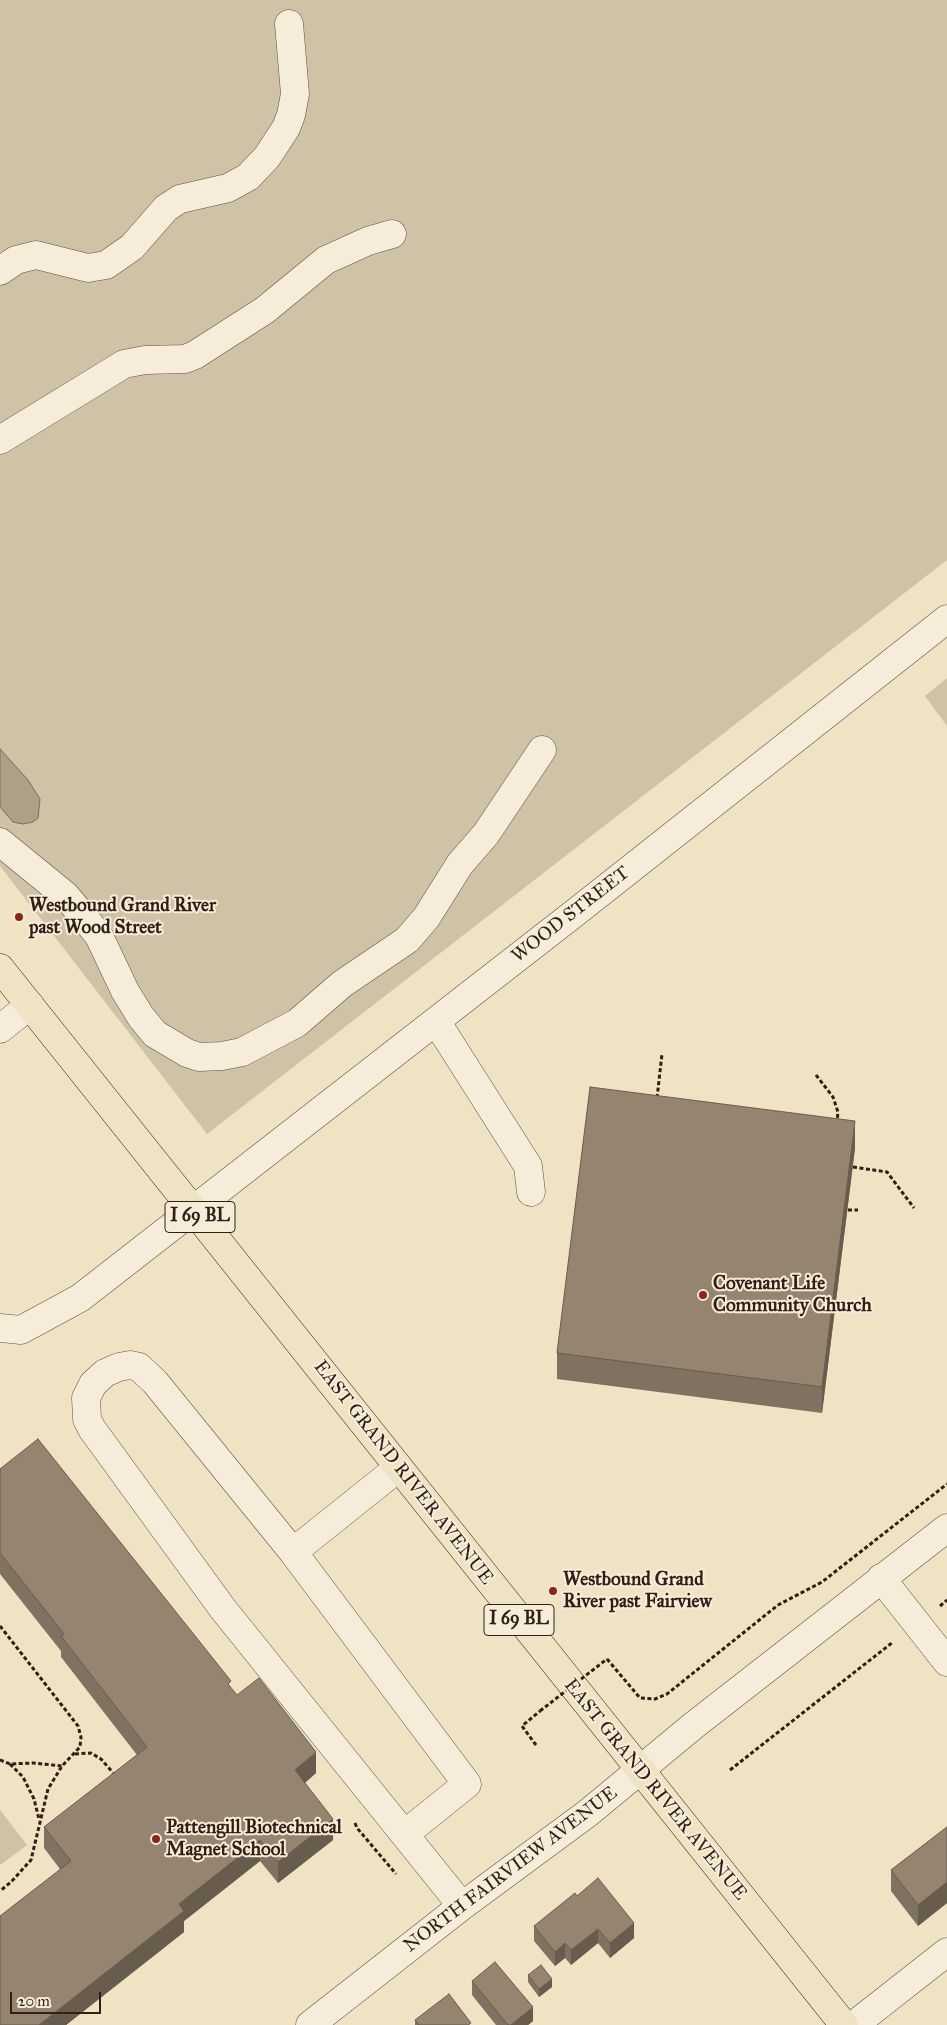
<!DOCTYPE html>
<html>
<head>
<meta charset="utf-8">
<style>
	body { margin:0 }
	#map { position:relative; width:947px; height:2025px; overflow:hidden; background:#efe3c4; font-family:"IM FELL Great Primer",serif }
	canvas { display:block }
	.scale { position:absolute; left:10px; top:1992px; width:91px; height:22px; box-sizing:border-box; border:2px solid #311e14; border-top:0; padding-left:6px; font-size:15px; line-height:18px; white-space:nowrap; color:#311e14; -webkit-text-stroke:4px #f5edd9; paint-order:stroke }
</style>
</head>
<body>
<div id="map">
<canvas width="947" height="2025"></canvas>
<div class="scale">20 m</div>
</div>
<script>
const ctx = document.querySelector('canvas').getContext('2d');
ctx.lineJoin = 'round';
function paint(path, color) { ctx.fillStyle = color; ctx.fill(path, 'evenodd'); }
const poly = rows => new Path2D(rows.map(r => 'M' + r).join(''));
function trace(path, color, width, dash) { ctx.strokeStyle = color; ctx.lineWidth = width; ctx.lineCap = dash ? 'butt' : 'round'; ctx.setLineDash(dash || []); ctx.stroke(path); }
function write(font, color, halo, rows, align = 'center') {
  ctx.font = font + ' "IM FELL Great Primer",serif'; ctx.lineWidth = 4; ctx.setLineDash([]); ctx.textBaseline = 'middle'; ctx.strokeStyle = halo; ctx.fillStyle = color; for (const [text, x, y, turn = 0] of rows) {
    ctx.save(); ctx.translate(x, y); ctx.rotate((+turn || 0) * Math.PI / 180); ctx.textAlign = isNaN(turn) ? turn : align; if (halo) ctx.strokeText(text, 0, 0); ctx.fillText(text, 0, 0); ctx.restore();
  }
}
paint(poly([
	[0,0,947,0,947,560,207,1134,0,866],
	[947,678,947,726,925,696],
	[0,1810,27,1845,0,1865]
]), '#cfc2a6');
const water = poly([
	[0,749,28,780,40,799,38,818,33,822,23,824,13,822,0,807,0,749]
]);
paint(water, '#aea088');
trace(water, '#7c6c5a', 1);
const minor = poly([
	[0,271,16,260,36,255,88,268,106,265,132,247,166,208,180,199,228,188,248,177,267,157,286,128,291,115,295,94,289,24],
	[0,440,124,364,145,360,185,359,195,355,265,310,326,260,368,241,392,234],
	[0,842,65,895,83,916,99,936,125,991,141,1017,155,1034,187,1053,199,1057,222,1056,242,1052,297,1023,342,984,407,940,426,918,460,864,486,834,542,750],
	[436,1021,528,1166,531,1192],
	[0,1029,30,1005],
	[0,1328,21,1330,80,1298,576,912,947,619],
	[293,1552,398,1468],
	[881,1578,947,1662],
	[406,1833,467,1784,293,1552,155,1382,139,1367,130,1365,119,1367,105,1373,93,1384,86,1398,87,1419,92,1429,223,1609,462,1906],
	[310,2025,462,1906,588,1813,693,1726,947,1528],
	[854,2025,947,1952]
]);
const major = poly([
	[0,968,844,2025]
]);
trace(minor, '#604f40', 29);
trace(major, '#311e14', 29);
trace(poly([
	[816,1075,833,1097,838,1112,837,1122],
	[657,1098,662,1054],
	[853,1167,887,1172,914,1208],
	[848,1210,858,1210],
	[940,1606,947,1600],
	[0,1626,78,1726,81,1737,80,1747,62,1766,48,1789,31,1860,11,1882,0,1891],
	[607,1659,640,1698,655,1699,667,1694,778,1605,822,1582,947,1484],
	[536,1745,522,1726,540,1711],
	[75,1754,91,1753,101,1759,115,1775],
	[0,1760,10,1764,33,1763,62,1766],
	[10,1764,23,1777,34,1799,39,1819],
	[730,1770,893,1642],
	[355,1823,357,1828,396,1874]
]), '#311e14', 3, [4, 2.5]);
trace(minor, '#f5edd9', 28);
trace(major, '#efe3c4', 28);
trace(poly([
	[540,1711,607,1659]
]), '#311e14', 3, [4, 2.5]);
paint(poly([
	[855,1148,822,1413,557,1379,557,1353],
	[0,1469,231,1688,237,1695,316,1773,305,1783,333,1840,278,1883,260,1861,184,1921,184,1932,66,2025,0,2025,60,1869,44,1848,44,1827,137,1755,61,1657,61,1651,0,1574],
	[947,1827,947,1903,918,1926,891,1891,891,1870],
	[577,1896,634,1938,610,1958,598,1943,571,1965,565,1958,555,1966,534,1941,534,1926],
	[528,1975,552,1987,539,1997,528,1982],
	[472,1981,533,2021,528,2025,496,2025,472,1995],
	[415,2020,471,2025,415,2025]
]), '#7f7260');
paint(poly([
	[855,1121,855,1148,822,1413,822,1387],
	[316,1752,316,1773,295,1791,295,1770],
	[333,1819,333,1840,278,1883,278,1862],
	[260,1840,260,1861,184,1921,184,1932,66,2025,39,2025,179,1904],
	[947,1882,947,1903,918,1926,918,1905],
	[634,1923,634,1938,610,1958,610,1943],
	[598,1929,598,1943,571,1965,571,1950],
	[565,1943,565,1958,555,1966,555,1952],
	[552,1979,552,1987,539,1997,539,1989],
	[533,2007,533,2021,528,2025,511,2025]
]), '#685c4e');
const building = poly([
	[590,1087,855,1121,822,1387,557,1353,590,1087],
	[38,1439,231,1681,228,1684,237,1695,259,1678,316,1752,295,1770,333,1819,278,1862,260,1840,179,1904,184,1911,39,2025,0,2025,0,1916,71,1861,44,1827,147,1747,61,1636,64,1634,0,1553,0,1469,38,1439],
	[947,1827,947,1882,918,1905,891,1870,947,1827],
	[598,1878,634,1923,610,1943,598,1929,571,1950,565,1943,555,1952,534,1926,575,1893,577,1896,598,1878],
	[495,1962,533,2007,511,2025,508,2025,472,1981,495,1962],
	[541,1965,552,1979,539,1989,528,1975,541,1965],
	[449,1994,471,2023,468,2025,419,2025,415,2020,449,1994]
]);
paint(building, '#948470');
trace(building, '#685c4e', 1);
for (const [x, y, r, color] of [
	[19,917,5,"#8f2418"],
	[703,1295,5,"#8f2418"],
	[553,1591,5,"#8f2418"],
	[156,1839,5,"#8f2418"]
]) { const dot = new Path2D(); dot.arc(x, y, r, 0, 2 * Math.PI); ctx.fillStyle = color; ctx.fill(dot); trace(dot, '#f5edd9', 2); }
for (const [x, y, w] of [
	[200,1217,70],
	[519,1620,70]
]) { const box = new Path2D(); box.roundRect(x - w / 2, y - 15.5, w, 31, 4); ctx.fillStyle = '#f5edd9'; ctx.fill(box); trace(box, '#311e14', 1); }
write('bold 18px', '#311e14', null, [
	["I 69 BL",200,1217],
	["I 69 BL",519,1620]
]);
write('bold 19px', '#311e14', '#f5edd9', [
	["Westbound Grand River",29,906],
	["past Wood Street",29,928],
	["Covenant Life",713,1284],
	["Community Church",713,1306],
	["Westbound Grand",563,1580],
	["River past Fairview",563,1602],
	["Pattengill Biotechnical",166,1828],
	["Magnet School",166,1850]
], 'left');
write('19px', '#311e14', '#f5edd9', [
	["WOOD STREET",571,915,-38],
	["EAST GRAND RIVER AVENUE",403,1473,52],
	["EAST GRAND RIVER AVENUE",655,1790,51],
	["NORTH FAIRVIEW AVENUE",511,1870,-37]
]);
</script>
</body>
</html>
